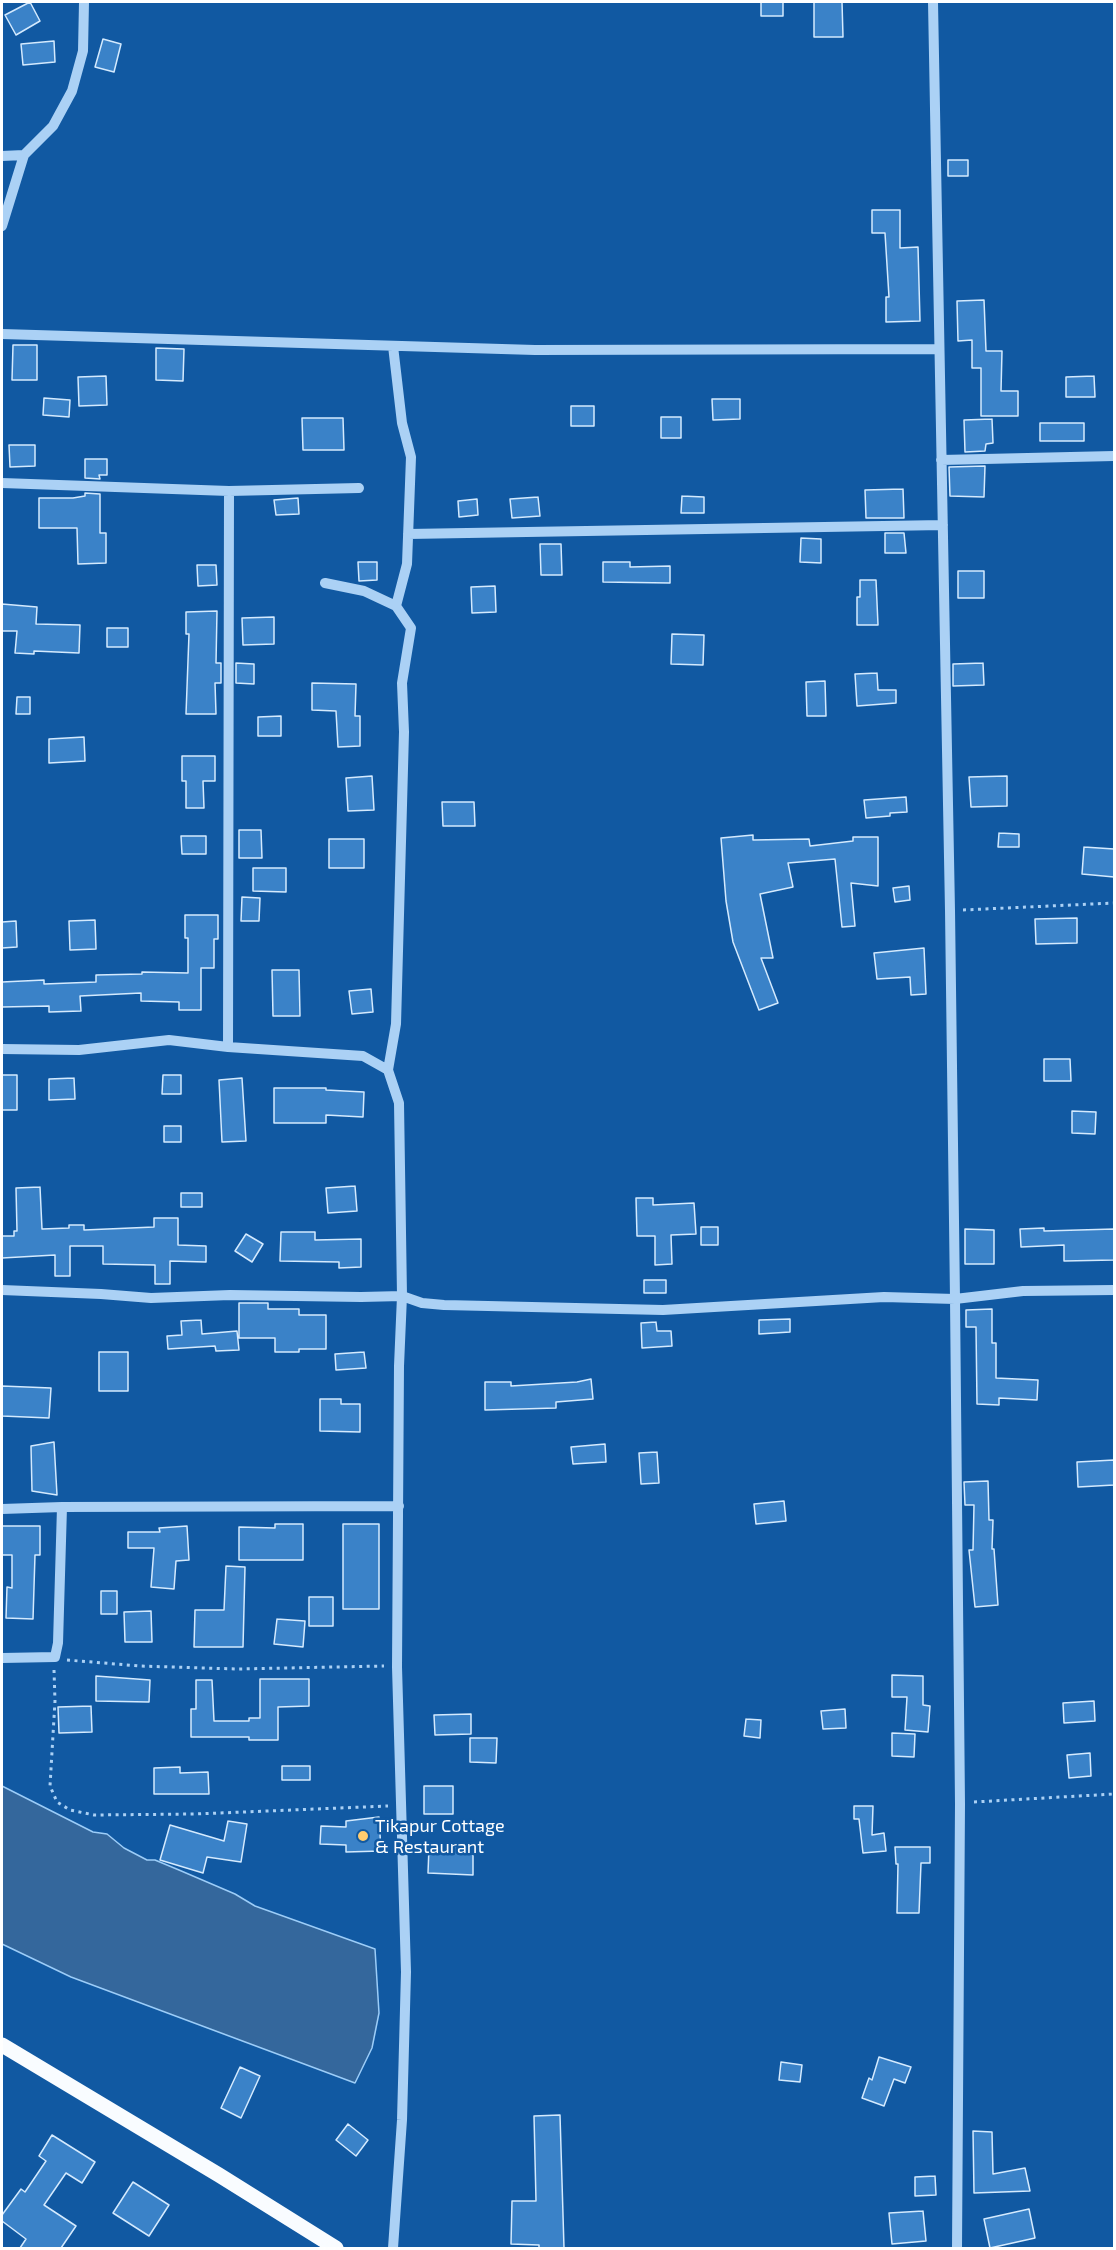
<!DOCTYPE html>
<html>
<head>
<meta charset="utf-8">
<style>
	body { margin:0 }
	#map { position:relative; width:1116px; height:2250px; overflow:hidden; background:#1159a2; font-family:"Exo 2",sans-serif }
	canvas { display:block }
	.frame { position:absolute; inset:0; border:3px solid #fff; pointer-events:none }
</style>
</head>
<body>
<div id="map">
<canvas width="1116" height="2250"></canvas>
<div class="frame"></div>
</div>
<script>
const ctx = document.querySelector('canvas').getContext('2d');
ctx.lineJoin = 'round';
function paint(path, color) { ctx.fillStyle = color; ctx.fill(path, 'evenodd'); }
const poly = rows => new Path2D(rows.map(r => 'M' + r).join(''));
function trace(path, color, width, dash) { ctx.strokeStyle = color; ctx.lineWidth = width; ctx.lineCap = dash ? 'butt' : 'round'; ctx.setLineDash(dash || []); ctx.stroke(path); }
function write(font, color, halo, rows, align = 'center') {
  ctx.font = font + ' "Exo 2",sans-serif'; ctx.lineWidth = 5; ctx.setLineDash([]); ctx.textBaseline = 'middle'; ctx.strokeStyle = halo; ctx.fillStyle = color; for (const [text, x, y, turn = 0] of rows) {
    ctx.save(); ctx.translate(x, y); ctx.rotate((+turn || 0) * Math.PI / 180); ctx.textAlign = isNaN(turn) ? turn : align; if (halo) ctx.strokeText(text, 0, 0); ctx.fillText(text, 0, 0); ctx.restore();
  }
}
const water = poly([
	[2,1786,93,1832,107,1834,124,1848,147,1860,155,1860,179,1870,235,1894,255,1906,375,1949,379,2013,372,2048,355,2083,71,1977,2,1944,2,1786]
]);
paint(water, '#34679c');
trace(water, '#9ccdf8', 1.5);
const building = poly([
	[30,2,40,21,16,35,5,15,30,2],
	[761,2,783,2,783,16,761,16,761,2],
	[814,2,842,2,843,37,814,37,814,2],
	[103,39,121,44,114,72,95,67,103,39],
	[54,41,55,62,23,65,21,44,54,41],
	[948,160,968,160,968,176,948,176,948,160],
	[872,210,900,210,900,248,918,247,920,321,886,322,886,297,889,297,885,233,872,233,872,210],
	[984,300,986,351,1002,351,1001,391,1018,391,1018,416,981,416,981,368,972,368,972,340,958,341,957,301,984,300],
	[13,345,37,345,37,380,12,380,13,345],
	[156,348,184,349,183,381,156,380,156,348],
	[106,376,107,405,79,406,78,377,106,376],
	[1094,376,1095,397,1066,397,1066,377,1094,376],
	[44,398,70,400,69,417,43,415,44,398],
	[712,399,740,399,740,419,713,420,712,399],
	[571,406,594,406,594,426,571,426,571,406],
	[661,417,681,417,681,438,661,438,661,417],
	[302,418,343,418,344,450,303,450,302,418],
	[992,419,993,443,986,444,985,451,965,452,964,420,992,419],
	[1040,423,1084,423,1084,441,1040,441,1040,423],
	[9,445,35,445,35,466,10,467,9,445],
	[85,459,107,459,107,475,99,475,100,479,85,478,85,459],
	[985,466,984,497,950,496,949,467,985,466],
	[903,489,904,518,866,518,865,490,903,489],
	[85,493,100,494,100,533,106,533,106,563,78,564,77,528,39,528,39,498,73,498,85,496,85,493],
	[682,496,704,497,704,513,681,513,682,496],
	[538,497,540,516,512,518,510,499,538,497],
	[298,498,299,514,276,515,274,500,298,498],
	[477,499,478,515,459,517,458,501,477,499],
	[885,533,904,533,906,553,885,553,885,533],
	[801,538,821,539,821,563,800,562,801,538],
	[540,544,561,544,562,575,541,575,540,544],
	[358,562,377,562,377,580,359,581,358,562],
	[603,562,630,562,630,567,670,566,670,583,603,582,603,562],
	[197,565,216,565,217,585,198,586,197,565],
	[958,571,984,571,984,598,958,598,958,571],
	[860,580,876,580,878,625,857,625,857,597,860,597,860,580],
	[495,586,496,612,472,613,471,587,495,586],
	[2,604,37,607,36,624,80,625,79,653,34,651,34,654,15,653,17,631,2,631,2,604],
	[217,611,216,663,221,663,221,683,215,683,216,714,186,714,189,634,186,634,186,612,217,611],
	[274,617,274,644,243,645,242,618,274,617],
	[107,628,128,628,128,647,107,647,107,628],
	[672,634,704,635,703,665,671,664,672,634],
	[236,663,254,664,254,684,236,683,236,663],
	[983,663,984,685,953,686,953,664,983,663],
	[877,673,878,690,896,690,896,703,857,706,855,674,877,673],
	[825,681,826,716,807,716,806,682,825,681],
	[312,683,356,684,355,716,360,716,360,746,338,747,336,711,312,710,312,683],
	[17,697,30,697,30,714,16,714,17,697],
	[281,716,281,736,258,736,258,717,281,716],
	[84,737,85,761,49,763,49,739,84,737],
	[182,756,215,756,215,781,203,781,204,808,186,808,186,781,182,781,182,756],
	[372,776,374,810,348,811,346,778,372,776],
	[1007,776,1007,806,971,807,969,777,1007,776],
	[906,797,907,812,890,813,890,816,866,818,864,800,906,797],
	[442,802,474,802,475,826,443,826,442,802],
	[239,830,261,830,262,858,239,858,239,830],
	[999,833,1019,834,1019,847,998,847,999,833],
	[753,835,753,840,809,839,810,846,853,841,853,837,878,837,878,886,851,883,855,926,842,927,835,859,788,863,793,887,760,894,773,958,761,958,778,1003,759,1010,733,942,726,901,721,838,753,835],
	[181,836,206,836,206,854,182,854,181,836],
	[329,839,364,839,364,868,329,868,329,839],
	[1084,847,1114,849,1114,877,1082,874,1084,847],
	[253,868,286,868,286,892,253,891,253,868],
	[909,886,910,900,895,902,893,888,909,886],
	[242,897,260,898,259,921,241,921,242,897],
	[185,915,218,915,218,939,214,939,214,968,201,968,201,1010,179,1010,179,1002,141,1001,141,993,80,996,81,1011,49,1012,49,1006,2,1007,2,982,44,980,44,984,96,982,96,975,142,974,142,972,188,973,188,938,185,938,185,915],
	[1077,918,1077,943,1036,944,1035,919,1077,918],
	[95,920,96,949,70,950,69,921,95,920],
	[16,921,17,947,2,948,2,922,16,921],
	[924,948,926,994,911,995,910,977,877,979,874,953,924,948],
	[272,970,299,970,300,1016,273,1016,272,970],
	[371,989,373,1012,352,1014,349,991,371,989],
	[1044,1059,1070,1059,1071,1081,1044,1081,1044,1059],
	[2,1075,17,1075,17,1110,2,1110,2,1075],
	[163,1075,181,1075,181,1094,162,1094,163,1075],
	[74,1078,75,1099,49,1100,49,1079,74,1078],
	[242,1078,246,1141,222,1142,219,1080,242,1078],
	[274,1088,326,1088,326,1090,364,1092,363,1117,326,1115,326,1123,274,1123,274,1088],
	[1072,1111,1096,1112,1095,1134,1072,1133,1072,1111],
	[164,1126,181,1126,181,1142,164,1142,164,1126],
	[355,1186,357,1211,328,1213,326,1188,355,1186],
	[40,1187,42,1229,69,1228,69,1225,84,1225,84,1230,154,1227,154,1218,178,1218,178,1245,206,1246,206,1262,170,1261,170,1284,155,1284,155,1265,103,1264,103,1246,70,1246,70,1276,55,1276,55,1255,2,1258,2,1236,14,1236,14,1231,17,1231,16,1188,40,1187],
	[181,1193,202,1193,202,1207,181,1207,181,1193],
	[636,1198,653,1198,653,1205,694,1203,696,1234,671,1235,672,1264,655,1265,655,1236,637,1236,636,1198],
	[701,1227,718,1227,718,1245,701,1245,701,1227],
	[1044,1228,1044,1231,1114,1229,1114,1260,1064,1261,1064,1245,1021,1247,1020,1229,1044,1228],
	[965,1229,994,1230,994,1264,965,1264,965,1229],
	[281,1232,315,1232,315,1240,361,1239,361,1267,339,1268,339,1262,280,1261,281,1232],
	[246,1234,263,1244,252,1262,235,1251,246,1234],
	[644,1280,666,1280,666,1293,644,1293,644,1280],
	[239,1303,268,1303,268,1309,299,1309,299,1315,326,1315,326,1349,299,1349,299,1352,275,1352,275,1338,239,1338,239,1303],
	[992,1309,992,1343,996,1343,996,1378,1038,1380,1037,1400,999,1398,999,1405,977,1404,976,1327,966,1327,966,1310,992,1309],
	[790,1319,790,1332,759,1334,759,1320,790,1319],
	[201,1320,202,1334,237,1331,239,1350,216,1351,215,1346,168,1349,167,1336,182,1335,181,1321,201,1320],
	[656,1322,657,1331,671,1331,672,1346,642,1348,641,1323,656,1322],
	[99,1352,128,1352,128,1391,99,1391,99,1352],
	[364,1352,366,1368,336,1370,335,1354,364,1352],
	[591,1379,593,1399,556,1402,556,1408,485,1410,485,1382,511,1382,511,1386,577,1382,591,1379],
	[2,1386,51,1388,49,1418,2,1416,2,1386],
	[320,1399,341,1399,341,1404,360,1404,360,1432,320,1431,320,1399],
	[54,1442,57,1495,32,1491,31,1446,54,1442],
	[605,1444,606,1462,573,1464,571,1447,605,1444],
	[657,1452,659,1483,641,1484,639,1453,657,1452],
	[1114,1460,1114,1485,1078,1487,1077,1462,1114,1460],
	[988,1481,989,1520,993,1520,992,1549,994,1549,998,1605,975,1607,969,1550,973,1550,974,1505,965,1505,964,1482,988,1481],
	[784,1501,786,1521,756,1524,754,1504,784,1501],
	[275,1524,303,1524,303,1560,239,1560,239,1527,275,1528,275,1524],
	[343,1524,379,1524,379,1609,343,1609,343,1524],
	[2,1526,40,1526,40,1555,35,1555,33,1619,6,1618,7,1587,12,1588,12,1555,2,1555,2,1526],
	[187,1526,189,1560,176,1561,174,1589,151,1587,154,1548,128,1548,128,1532,160,1532,159,1528,187,1526],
	[226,1566,245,1567,243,1647,194,1647,195,1610,224,1610,226,1566],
	[101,1591,117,1591,117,1614,101,1614,101,1591],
	[309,1597,333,1597,333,1626,309,1626,309,1597],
	[151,1611,152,1642,125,1642,124,1612,151,1611],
	[277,1619,305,1621,303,1647,274,1644,277,1619],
	[892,1675,923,1676,923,1705,930,1706,928,1732,905,1730,907,1697,892,1697,892,1675],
	[96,1676,150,1680,149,1702,96,1701,96,1676],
	[260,1679,309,1679,309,1706,278,1707,278,1740,249,1740,249,1737,191,1737,191,1709,196,1709,196,1680,212,1680,214,1721,249,1721,249,1718,260,1718,260,1679],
	[1094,1701,1095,1721,1064,1723,1063,1703,1094,1701],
	[91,1706,92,1732,59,1733,58,1707,91,1706],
	[845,1709,846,1728,823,1729,821,1711,845,1709],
	[471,1714,471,1734,435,1735,434,1715,471,1714],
	[746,1719,761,1720,760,1738,744,1736,746,1719],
	[892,1733,915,1734,914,1757,892,1756,892,1733],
	[470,1738,497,1738,496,1763,470,1762,470,1738],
	[1090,1753,1091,1776,1069,1778,1067,1755,1090,1753],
	[282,1766,310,1766,310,1780,282,1780,282,1766],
	[180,1767,180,1773,208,1772,209,1794,154,1794,154,1768,180,1767],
	[424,1786,453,1786,453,1814,424,1814,424,1786],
	[854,1806,873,1806,872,1835,884,1833,886,1851,863,1853,859,1819,854,1819,854,1806],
	[379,1817,381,1851,346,1852,346,1845,320,1844,321,1826,346,1827,346,1821,379,1817],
	[228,1821,247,1824,241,1862,207,1857,203,1873,160,1860,170,1825,224,1841,228,1821],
	[429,1847,473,1847,473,1875,428,1873,429,1847],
	[895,1847,930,1847,930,1863,921,1863,919,1913,897,1913,898,1864,896,1864,895,1847],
	[879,2057,911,2067,905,2083,894,2079,884,2106,862,2098,869,2078,872,2080,879,2057],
	[781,2062,802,2065,800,2082,779,2080,781,2062],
	[240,2067,260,2076,241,2118,221,2108,240,2067],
	[560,2115,564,2248,539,2248,539,2245,511,2244,512,2201,536,2201,534,2116,560,2115],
	[348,2124,368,2140,356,2156,336,2140,348,2124],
	[973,2131,992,2132,993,2174,1025,2168,1030,2191,974,2193,973,2131],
	[52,2135,95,2162,82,2183,66,2173,44,2205,76,2226,61,2248,20,2248,26,2239,2,2221,2,2215,21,2189,25,2192,46,2161,39,2156,52,2135],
	[935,2176,936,2195,915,2196,915,2177,935,2176],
	[133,2182,169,2205,149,2236,113,2213,133,2182],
	[1029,2209,1035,2238,990,2248,984,2219,1029,2209],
	[923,2211,926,2241,892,2244,889,2213,923,2211]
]);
paint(building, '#3a82c8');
trace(building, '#d4eafe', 1.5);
trace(poly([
	[963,910,1114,903],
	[67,1660,139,1666,237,1669,384,1666],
	[54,1670,55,1701,50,1786,57,1802,70,1810,94,1815,195,1814,388,1806],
	[974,1802,1114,1794]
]), '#abd1f5', 3, [3, 4.5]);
trace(poly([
	[933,2,950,910,955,1299,960,1804,957,2248],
	[2,156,24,155,53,126,72,91,83,51,84,2],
	[2,226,24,155],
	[2,334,535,350,939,349],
	[393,346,402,423,411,457,407,564,396,606],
	[941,460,1114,456],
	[2,483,229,491,359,488],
	[408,534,943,525],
	[325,583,364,591,396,606,411,628,402,683,404,732,396,1024,388,1070],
	[228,1047,229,491],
	[2,1049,79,1050,169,1040,228,1047,363,1056,388,1070,399,1103,402,1296,422,1303,444,1305,663,1310,884,1297,955,1299,1023,1291,1114,1290],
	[2,1290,101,1294,151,1298,230,1295,361,1297,402,1296,399,1366,397,1667,406,1972,402,2120,393,2248],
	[2,1509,62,1507],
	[2,1658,55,1657,58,1643,62,1507,399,1506]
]), '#abd1f5', 10);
trace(poly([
	[2,2045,219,2175,336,2248]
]), '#f9fcff', 15);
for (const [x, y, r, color] of [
	[363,1836,6,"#ffcc6f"]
]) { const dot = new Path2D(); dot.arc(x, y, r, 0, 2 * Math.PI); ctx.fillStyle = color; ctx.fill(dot); trace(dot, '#1159a2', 2); }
write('18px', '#fff', '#1159a2', [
	["Tikapur Cottage",375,1826],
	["& Restaurant",375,1847]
], 'left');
</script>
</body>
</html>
